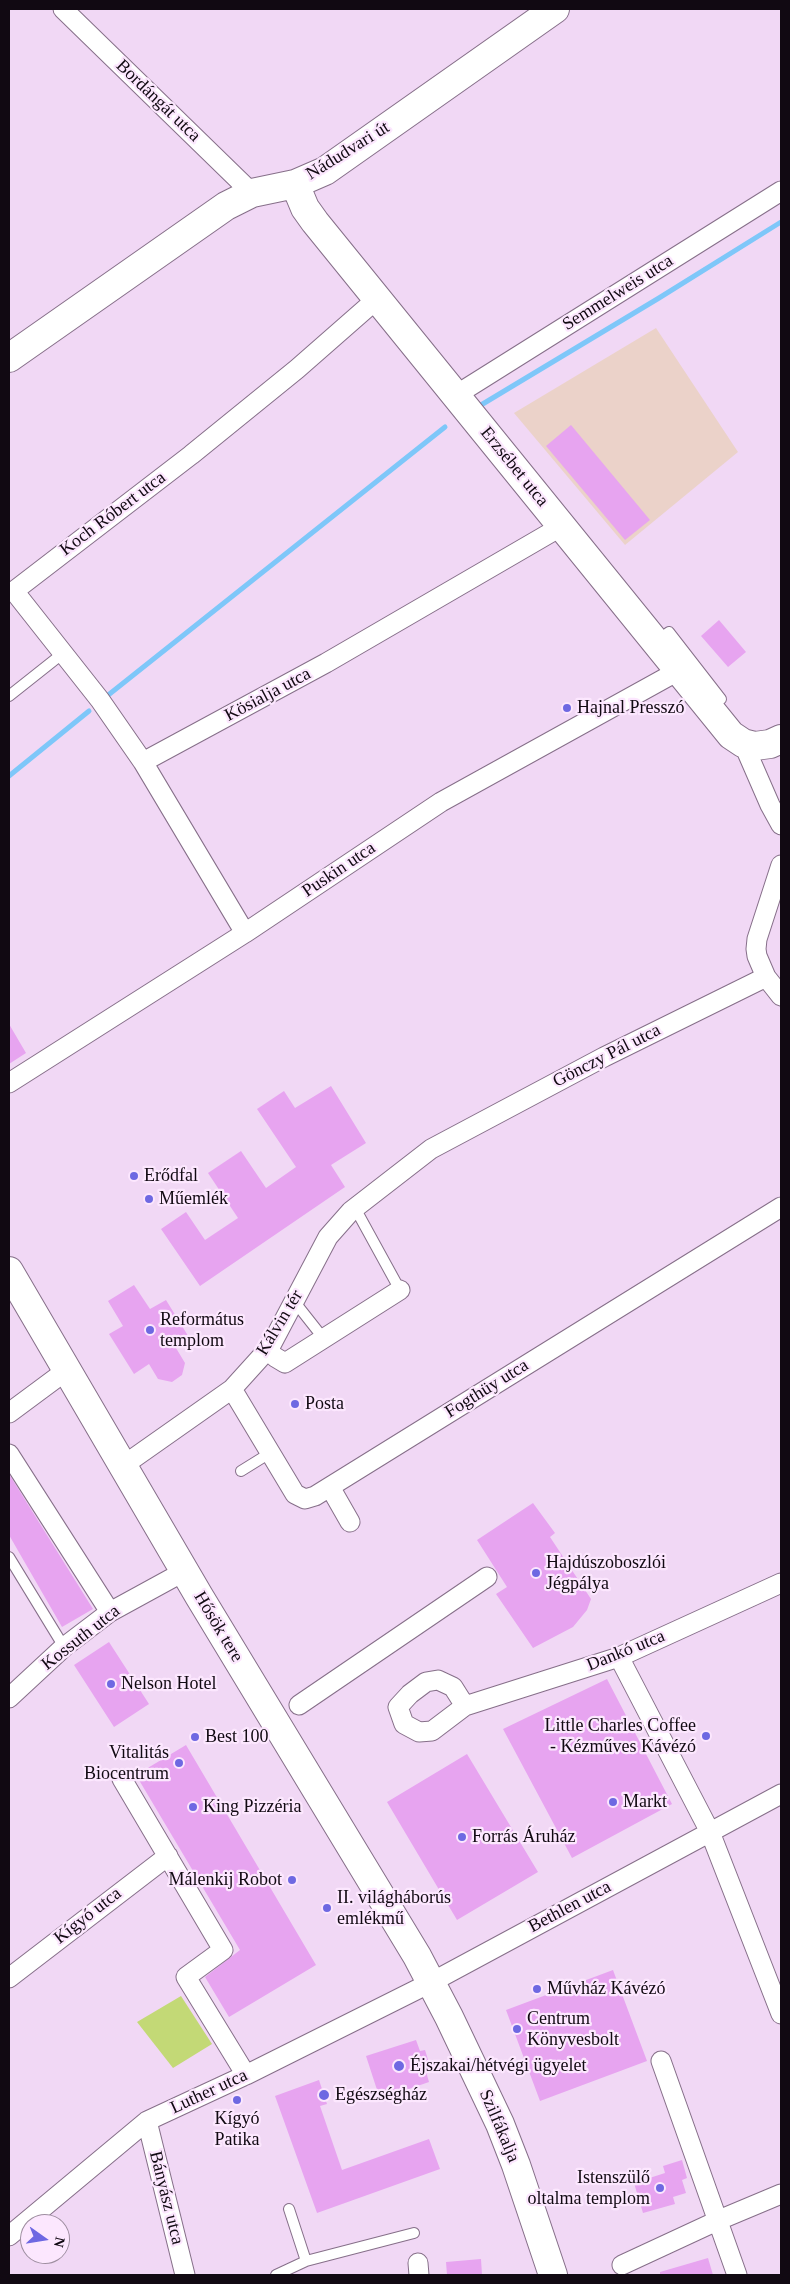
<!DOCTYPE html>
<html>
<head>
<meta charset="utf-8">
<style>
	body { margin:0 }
	#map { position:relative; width:790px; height:2284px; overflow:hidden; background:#f1d8f5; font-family:"Times New Roman",serif }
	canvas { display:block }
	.frame { position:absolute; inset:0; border:10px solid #110912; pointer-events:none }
	.north { position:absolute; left:20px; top:2214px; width:50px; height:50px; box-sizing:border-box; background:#fce7fe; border:1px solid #9e8ea0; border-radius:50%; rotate:103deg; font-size:14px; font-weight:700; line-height:20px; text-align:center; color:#110912 }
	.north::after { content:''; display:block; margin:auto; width:18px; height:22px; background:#6e68e2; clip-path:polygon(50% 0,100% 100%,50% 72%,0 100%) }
</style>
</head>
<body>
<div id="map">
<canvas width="790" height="2284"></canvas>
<div class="frame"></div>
<div class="north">N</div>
</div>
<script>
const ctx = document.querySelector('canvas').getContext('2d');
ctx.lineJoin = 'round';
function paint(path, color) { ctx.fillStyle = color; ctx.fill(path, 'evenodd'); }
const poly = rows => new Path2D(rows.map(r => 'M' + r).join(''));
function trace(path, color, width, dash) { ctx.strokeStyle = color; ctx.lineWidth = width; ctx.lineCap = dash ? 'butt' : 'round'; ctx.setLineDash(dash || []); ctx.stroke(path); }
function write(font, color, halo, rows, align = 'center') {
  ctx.font = font + ' "Times New Roman",serif'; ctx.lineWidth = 4.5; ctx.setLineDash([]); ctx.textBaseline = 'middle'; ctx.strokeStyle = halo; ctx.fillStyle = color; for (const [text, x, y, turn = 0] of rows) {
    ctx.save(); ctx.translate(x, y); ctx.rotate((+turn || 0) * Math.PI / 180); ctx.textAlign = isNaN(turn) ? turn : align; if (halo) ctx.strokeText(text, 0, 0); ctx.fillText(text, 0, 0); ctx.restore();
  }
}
paint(poly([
	[656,328,738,452,625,545,514,413]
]), '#ebd2c9');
paint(poly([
	[181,1996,212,2044,173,2068,137,2022]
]), '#c3d976');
trace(poly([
	[481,405,659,298,781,222],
	[107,696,445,427],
	[9,776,89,711]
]), '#7ec7f9', 5);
paint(poly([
	[571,425,650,520,625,540,546,446],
	[719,620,746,652,728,667,701,636],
	[9,1024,26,1053,9,1064],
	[331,1086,366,1143,331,1165,345,1187,200,1286,161,1229,186,1212,205,1240,238,1218,208,1173,241,1151,266,1188,296,1167,257,1109,284,1091,295,1108],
	[134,1285,150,1309,166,1300,190,1339,176,1348,185,1363,182,1375,172,1382,158,1379,149,1364,134,1374,109,1334,123,1326,108,1301],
	[9,1474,93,1609,62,1627,9,1535],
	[533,1503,555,1533,550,1537,591,1599,587,1610,573,1627,533,1648,496,1594,507,1587,477,1540],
	[109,1642,149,1704,114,1727,74,1665],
	[607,1679,672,1804,572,1858,503,1729],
	[186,1745,316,1965,229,2017,205,1977,240,1950,136,1775],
	[467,1754,538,1872,457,1920,387,1802],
	[613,1970,647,2061,540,2101,506,2010],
	[416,2040,420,2051,425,2050,430,2066,425,2068,429,2082,380,2099,366,2056],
	[319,2080,327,2104,320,2106,342,2170,429,2139,440,2169,317,2213,275,2096],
	[682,2160,687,2178,682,2180,686,2193,673,2197,675,2204,643,2213,634,2183,665,2173,663,2166],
	[708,2258,713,2275,660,2275,660,2272],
	[481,2259,482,2275,447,2275,446,2262]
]), '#e7a4f0');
const lane = poly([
	[656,641,669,632,721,699,710,706],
	[9,696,62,654],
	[355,1208,400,1290],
	[294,1301,324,1339],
	[241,1471,270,1453],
	[9,1557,64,1647],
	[306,2261,414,2233],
	[276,2275,306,2261,289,2209]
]);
const street = poly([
	[63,9,252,193],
	[456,395,781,191],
	[743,743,770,805,781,825],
	[143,762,326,663,562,526],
	[781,865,757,939,756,949,757,956,766,977,781,996],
	[245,933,143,762,100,700,14,591,191,455,297,369,378,298],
	[9,1083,245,933,441,802,678,671],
	[275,1357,285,1363,400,1290],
	[232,1389,295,1494,305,1499,315,1496,781,1207],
	[9,1413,67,1370],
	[9,1454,110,1612],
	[124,1465,232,1389,270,1347,328,1237,351,1211,431,1149,604,1057,766,977],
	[330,1487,350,1522],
	[619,1657,710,1832,781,2014],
	[9,1698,64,1647,110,1612,185,1571],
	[299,1705,487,1577],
	[465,1706,432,1731,419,1732,404,1724,398,1707,410,1694,426,1682,438,1680,453,1687,465,1706,619,1657,781,1583],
	[122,1779,223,1950,186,1977,246,2075],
	[9,1978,168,1856],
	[661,2061,737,2275],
	[147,2121,185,2275],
	[9,2236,147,2121,246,2075,430,1983,781,1794],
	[418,2263,419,2275],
	[622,2265,719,2220,781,2194]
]);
const secondary = poly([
	[295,184,305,208,315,222,731,735,743,743,755,746,770,744,781,739],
	[9,358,226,206,252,193,295,184,325,171,555,9],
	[9,1271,199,1596,417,1956,449,2017,500,2124,516,2165,553,2275]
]);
trace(lane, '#866f89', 12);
trace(street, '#866f89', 21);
trace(secondary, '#866f89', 30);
trace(lane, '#fff', 10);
trace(street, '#fff', 19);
trace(secondary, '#fff', 28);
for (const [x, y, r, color] of [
	[567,708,5,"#6e68e2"],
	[134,1176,5,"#6e68e2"],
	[149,1199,5,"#6e68e2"],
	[150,1330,5,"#6e68e2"],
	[295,1404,5,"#6e68e2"],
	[536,1573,5,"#6e68e2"],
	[111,1684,5,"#6e68e2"],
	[706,1736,5,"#6e68e2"],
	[195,1737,5,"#6e68e2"],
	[179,1763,5,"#6e68e2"],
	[613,1802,5,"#6e68e2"],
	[193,1807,5,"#6e68e2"],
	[462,1837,5,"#6e68e2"],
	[292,1880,5,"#6e68e2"],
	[327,1908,5,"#6e68e2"],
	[537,1989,5,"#6e68e2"],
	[517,2029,5,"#6e68e2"],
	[399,2066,6,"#6e68e2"],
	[324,2095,6,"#6e68e2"],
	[237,2100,5,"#6e68e2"],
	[660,2188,5,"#6e68e2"]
]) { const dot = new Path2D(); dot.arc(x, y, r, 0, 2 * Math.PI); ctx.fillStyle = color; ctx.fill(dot); trace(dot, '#fce7fe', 2); }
write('18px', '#110912', '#fce7fe', [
	["Bordángát utca",158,101,44],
	["Nádudvari út",348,151,-32],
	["Semmelweis utca",618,293,-32],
	["Erzsébet utca",514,467,51],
	["Koch Róbert utca",113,514,-37],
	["Kösialja utca",268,695,-28],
	["Puskin utca",339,870,-34],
	["Gönczy Pál utca",607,1056,-27],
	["Kálvin tér",280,1323,-59],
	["Fogthüy utca",487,1389,-32],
	["Hősök tere",218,1627,59],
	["Kossuth utca",81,1638,-38],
	["Dankó utca",626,1651,-22],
	["Bethlen utca",570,1907,-28],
	["Kígyó utca",88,1916,-38],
	["Luther utca",209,2092,-25],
	["Szilfákalja",499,2126,67],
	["Bányász utca",166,2198,76]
]);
write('18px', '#110912', '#fce7fe', [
	["Hajnal Presszó",577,708],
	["Erődfal",144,1176],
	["Műemlék",159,1199],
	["Református",160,1320],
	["templom",160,1341],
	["Posta",305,1404],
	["Hajdúszoboszlói",546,1563],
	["Jégpálya",546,1584],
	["Nelson Hotel",121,1684],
	["Little Charles Coffee",696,1726,"right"],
	["- Kézműves Kávézó",696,1747,"right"],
	["Best 100",205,1737],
	["Vitalitás",169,1753,"right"],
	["Biocentrum",169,1774,"right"],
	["Markt",623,1802],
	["King Pizzéria",203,1807],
	["Forrás Áruház",472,1837],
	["Málenkij Robot",282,1880,"right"],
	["II. világháborús",337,1898],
	["emlékmű",337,1919],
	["Művház Kávézó",547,1989],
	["Centrum",527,2019],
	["Könyvesbolt",527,2040],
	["Éjszakai/hétvégi ügyelet",410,2066],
	["Egészségház",335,2095],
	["Kígyó",237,2119,"center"],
	["Patika",237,2140,"center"],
	["Istenszülő",650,2178,"right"],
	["oltalma templom",650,2199,"right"]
], 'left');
</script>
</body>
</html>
